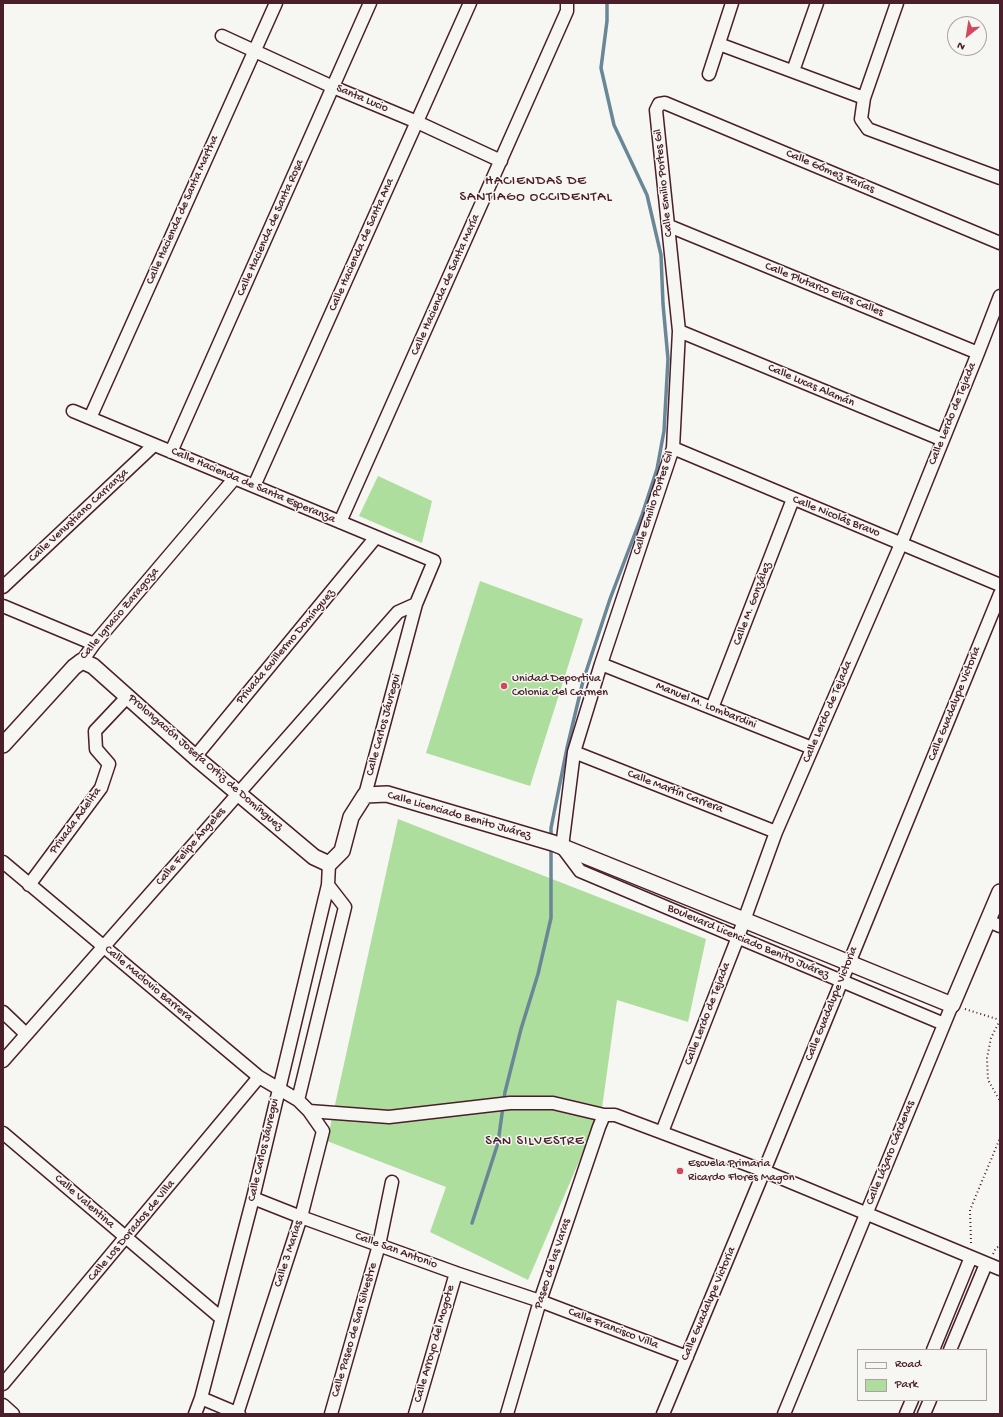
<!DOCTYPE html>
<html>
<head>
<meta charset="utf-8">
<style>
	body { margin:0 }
	#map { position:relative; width:1003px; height:1417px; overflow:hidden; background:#f6f6f2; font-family:"Gochi Hand",sans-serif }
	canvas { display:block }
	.frame { position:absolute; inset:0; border:4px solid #4a1f2b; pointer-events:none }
	.legend { position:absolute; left:857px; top:1349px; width:130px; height:52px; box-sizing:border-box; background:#f6f6f2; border:1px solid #b1a0a2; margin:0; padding:5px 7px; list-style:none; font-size:12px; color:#4a1f2b }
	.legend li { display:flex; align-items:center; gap:8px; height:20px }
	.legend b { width:20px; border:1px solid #b1a0a2 }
	.north { position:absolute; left:947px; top:16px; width:40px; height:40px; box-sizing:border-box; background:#f6f6f2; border:1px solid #b1a0a2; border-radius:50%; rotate:210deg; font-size:11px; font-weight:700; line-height:16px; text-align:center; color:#4a1f2b }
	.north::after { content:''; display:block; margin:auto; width:14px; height:18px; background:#d1495b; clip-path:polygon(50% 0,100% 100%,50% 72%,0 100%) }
</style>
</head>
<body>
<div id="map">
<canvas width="1003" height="1417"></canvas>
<div class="frame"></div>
<ul class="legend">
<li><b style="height:5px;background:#f6f6f2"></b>Road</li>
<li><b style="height:11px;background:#aede9e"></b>Park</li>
</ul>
<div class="north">N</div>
</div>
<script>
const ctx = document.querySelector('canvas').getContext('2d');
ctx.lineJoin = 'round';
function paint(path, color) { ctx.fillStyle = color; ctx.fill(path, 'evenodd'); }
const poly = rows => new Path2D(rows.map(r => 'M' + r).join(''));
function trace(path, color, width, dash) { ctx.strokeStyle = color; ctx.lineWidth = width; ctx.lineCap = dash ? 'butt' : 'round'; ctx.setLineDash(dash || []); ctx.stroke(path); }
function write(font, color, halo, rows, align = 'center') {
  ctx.font = font + ' "Gochi Hand",sans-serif'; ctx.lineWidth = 3; ctx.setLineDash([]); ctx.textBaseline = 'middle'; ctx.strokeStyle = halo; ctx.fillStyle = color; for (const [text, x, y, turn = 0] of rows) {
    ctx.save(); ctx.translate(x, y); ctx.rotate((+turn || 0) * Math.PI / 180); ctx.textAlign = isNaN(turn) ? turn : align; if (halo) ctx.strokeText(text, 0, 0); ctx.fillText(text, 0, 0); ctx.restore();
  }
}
paint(poly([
	[378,476,432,501,422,543,359,516],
	[480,581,583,619,530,786,426,753],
	[398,819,706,939,688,1022,617,1000,602,1108,528,1280,430,1232,446,1187,327,1141]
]), '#aede9e');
trace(poly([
	[551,837,551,828,567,748,583,681,610,599,642,515,657,469,664,431,668,359,663,304,661,255,647,195,614,125,601,68,607,21,607,3],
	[472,1223,498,1143,505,1092,521,1029,538,974,551,918,551,846]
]), '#6a8797', 3.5);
const minor = poly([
	[897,3,864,98,861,119,868,129,1000,178],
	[222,36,333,87,417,122,501,161],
	[719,44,864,98],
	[793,71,817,3],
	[709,74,732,3],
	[669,226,978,353],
	[679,331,943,440],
	[73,411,434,561,416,604,365,795],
	[90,418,276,3],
	[673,448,1000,585],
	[171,452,370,3],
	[254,486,470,3],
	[340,522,567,11,567,3],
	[3,587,154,445],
	[3,606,94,644],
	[82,661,94,644,234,479],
	[601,664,812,748],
	[712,708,793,499],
	[574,752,776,832],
	[195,757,376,537],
	[3,862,259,1077,298,1100,309,1111,323,1131,301,1217,237,1414],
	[29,885,101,788,109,764,96,749,95,731,128,696],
	[988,921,1000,926],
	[3,1012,26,1034],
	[944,1024,580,871,562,847,574,752,601,664,673,448,679,331,656,110,659,104,665,103,1000,243],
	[3,1061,398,612,416,604],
	[298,1100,345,907,328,885],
	[309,1111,389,1117,510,1103,553,1103,604,1115,615,1115,764,1171,1000,1269],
	[662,1132,738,937,776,832,901,544,978,353,1000,296],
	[3,1133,221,1318],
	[253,1198,301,1217,456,1273,540,1301,687,1357],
	[933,1350,971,1257],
	[950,1350,986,1264],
	[3,1384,259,1077],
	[201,1398,239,1414],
	[3,1405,13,1414],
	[195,1414,201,1398,253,1198,328,885,329,864],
	[331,1414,379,1245,392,1182],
	[415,1414,456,1273],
	[507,1414,540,1301,599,1127,604,1115],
	[663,1414,764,1171,1000,594],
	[784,1414,952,1005],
	[906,1414,912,1400],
	[924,1414,930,1400]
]);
const tertiary = poly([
	[3,745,74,667,82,661,93,666,195,757,314,857,329,864,342,851,351,817,365,795,387,794,553,843,744,920,952,1005,1000,892]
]);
trace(minor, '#4a1f2b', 15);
trace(tertiary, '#4a1f2b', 18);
trace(poly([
	[965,1009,1000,1020],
	[1000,1020,991,1038,987,1058,988,1080,1000,1101],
	[971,1243,970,1210,1000,1138],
	[993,1254,996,1248,1000,1246]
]), '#4a1f2b', 2, [1, 3]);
trace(minor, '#f6f6f2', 12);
trace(tertiary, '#f6f6f2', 15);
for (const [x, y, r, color] of [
	[504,686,4,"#d1495b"],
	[680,1171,4,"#d1495b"]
]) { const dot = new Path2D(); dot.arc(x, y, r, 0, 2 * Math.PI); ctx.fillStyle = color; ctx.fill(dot); trace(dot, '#f6f6f2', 1.5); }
write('12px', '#4a1f2b', '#f6f6f2', [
	["Santa Lucio",362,99,23],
	["Calle Gómez Farías",830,172,23],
	["Calle Emilio Portes Gil",664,183,-96],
	["Calle Hacienda de Santa Martha",183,210,-66],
	["Calle Hacienda de Santa Rosa",271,228,-66],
	["Calle Hacienda de Santa Ana",362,245,-66],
	["Calle Hacienda de Santa María",446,285,-66],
	["Calle Plutarco Elías Calles",824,290,22],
	["Calle Lucas Alamán",811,386,23],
	["Calle Lerdo de Tejada",953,414,-68],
	["Calle Hacienda de Santa Esperanza",253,486,23],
	["Calle Emilio Portes Gil",654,503,-72],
	["Calle Venustiano Carranza",79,516,-43],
	["Calle Nicolás Bravo",836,517,22],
	["Calle M. González",753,604,-69],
	["Calle Ignacio Zaragoza",120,614,-50],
	["Privada Guillermo Domínguez",286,647,-50],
	["Calle Guadalupe Victoria",955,704,-68],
	["Manuel M. Lombardini",706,706,22],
	["Calle Lerdo de Tejada",828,712,-67],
	["Calle Carlos Jáuregui",384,725,-75],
	["Prolongación Josefa Ortiz de Domínguez",205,763,41],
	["Calle Martín Carrera",675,792,21],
	["Calle Licenciado Benito Juárez",459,816,16],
	["Privada Adelita",76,821,-54],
	["Calle Felipe Ángeles",191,847,-49],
	["Boulevard Licenciado Benito Juárez",748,942,23],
	["Calle Maclovio Barrera",148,984,40],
	["Calle Guadalupe Victoria",832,1004,-68],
	["Calle Lerdo de Tejada",708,1014,-69],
	["Calle Carlos Jáuregui",264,1150,-77],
	["Calle Lázaro Cárdenas",891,1153,-68],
	["Calle Valentina",84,1202,41],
	["Calle Los Dorados de Villa",132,1231,-50],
	["Calle San Antonio",396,1251,20],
	["Calle 3 Marias",289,1254,-72],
	["Paseo de las Varas",553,1264,-72],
	["Calle Guadalupe Victoria",709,1304,-67],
	["Calle Francisco Villa",613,1329,21],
	["Calle Paseo de San Silvestre",355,1330,-74],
	["Calle Arroyo del Mogote",435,1344,-74]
]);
write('12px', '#4a1f2b', '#f6f6f2', [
	["Unidad Deportiva",512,679],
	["Colonia del Carmen",512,693],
	["Escuela Primaria",688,1164],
	["Ricardo Flores Magon",688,1178]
], 'left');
ctx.letterSpacing = '1px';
write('14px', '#4a1f2b', '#f6f6f2', [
	["HACIENDAS DE",536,182],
	["SANTIAGO OCCIDENTAL",536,198],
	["SAN SILVESTRE",535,1142]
]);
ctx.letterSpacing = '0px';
</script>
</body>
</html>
